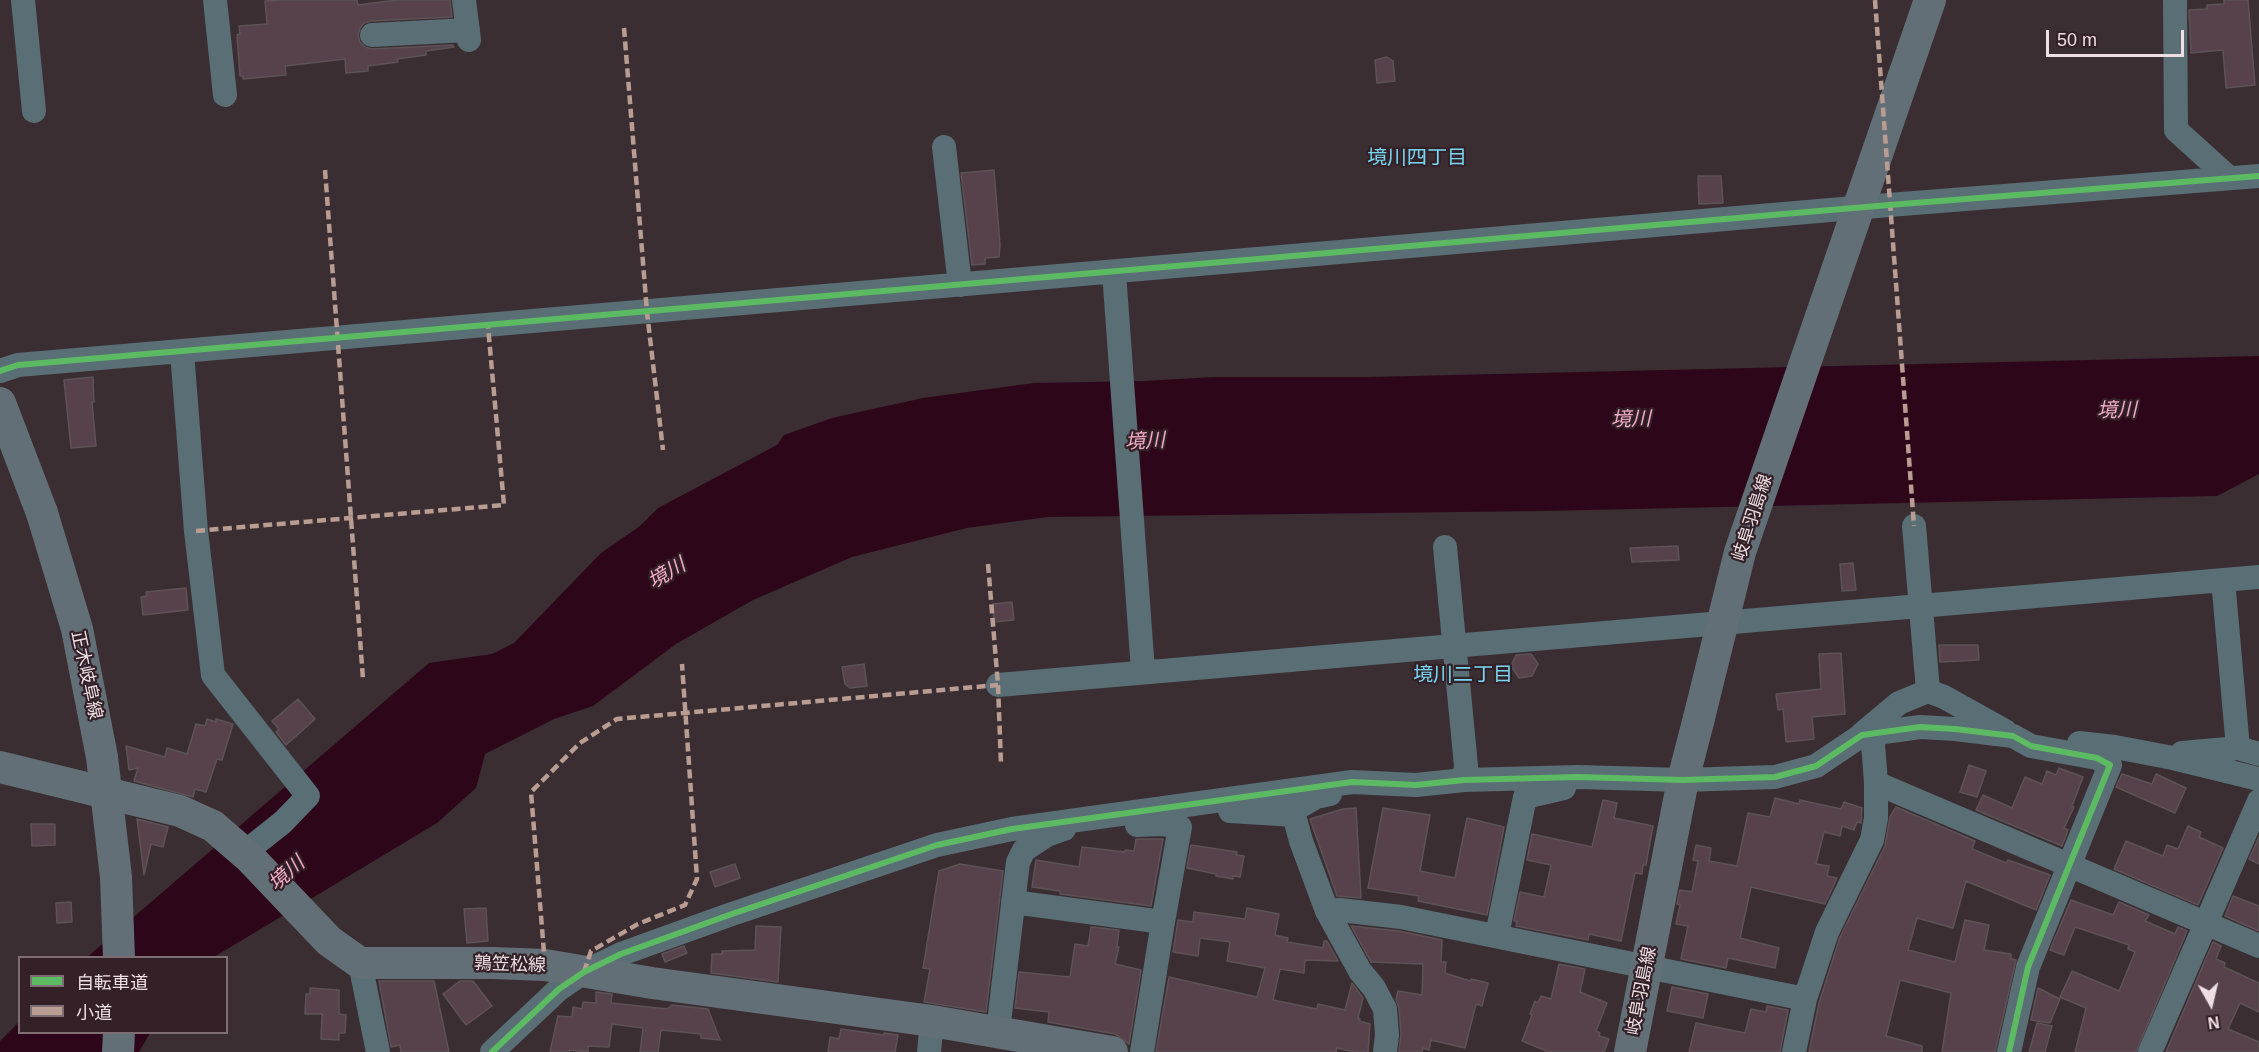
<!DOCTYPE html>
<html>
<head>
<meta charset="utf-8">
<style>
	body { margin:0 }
	#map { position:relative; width:2259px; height:1052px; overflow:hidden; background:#3a2e32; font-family:Helvetica,"Noto Sans JP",sans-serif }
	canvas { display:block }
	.legend { position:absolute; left:18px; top:956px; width:210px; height:78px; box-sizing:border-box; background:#342128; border:2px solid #7e6d73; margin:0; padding:8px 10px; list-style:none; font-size:18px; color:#eddfe4 }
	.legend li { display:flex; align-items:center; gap:12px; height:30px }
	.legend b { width:30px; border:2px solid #7e6d73 }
	.north { position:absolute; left:2181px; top:974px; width:60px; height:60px; -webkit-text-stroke:4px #342128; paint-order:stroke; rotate:172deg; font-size:16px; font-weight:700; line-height:24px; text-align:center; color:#eddfe4 }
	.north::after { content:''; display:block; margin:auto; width:21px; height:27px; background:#eddfe4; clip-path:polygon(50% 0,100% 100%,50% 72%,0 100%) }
	.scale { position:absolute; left:2046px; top:30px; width:138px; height:27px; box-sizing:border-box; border:3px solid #eddfe4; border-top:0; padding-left:8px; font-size:18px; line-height:21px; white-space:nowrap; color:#eddfe4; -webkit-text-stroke:4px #342128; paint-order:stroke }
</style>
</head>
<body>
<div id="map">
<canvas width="2259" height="1052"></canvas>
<ul class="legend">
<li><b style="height:8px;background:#5cba63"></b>自転車道</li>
<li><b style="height:8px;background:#b99d93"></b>小道</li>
</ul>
<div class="north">N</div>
<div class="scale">50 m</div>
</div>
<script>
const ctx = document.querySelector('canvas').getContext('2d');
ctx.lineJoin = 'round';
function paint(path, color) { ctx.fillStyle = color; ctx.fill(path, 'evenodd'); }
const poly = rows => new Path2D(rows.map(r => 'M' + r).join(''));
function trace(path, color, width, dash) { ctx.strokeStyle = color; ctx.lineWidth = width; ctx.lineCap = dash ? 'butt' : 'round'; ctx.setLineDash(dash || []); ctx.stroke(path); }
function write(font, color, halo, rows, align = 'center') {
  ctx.font = font + ' Helvetica,"Noto Sans JP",sans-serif'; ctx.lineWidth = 4.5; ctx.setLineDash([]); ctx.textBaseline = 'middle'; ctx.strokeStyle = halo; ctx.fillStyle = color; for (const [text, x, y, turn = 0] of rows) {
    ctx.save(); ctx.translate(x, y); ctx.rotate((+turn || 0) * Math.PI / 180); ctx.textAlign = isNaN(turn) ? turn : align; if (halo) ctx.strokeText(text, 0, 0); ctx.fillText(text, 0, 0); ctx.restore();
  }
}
paint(poly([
	[2259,356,2259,474,2217,496,1544,511,1047,517,967,528,852,557,753,600,676,644,593,706,554,719,485,754,476,788,437,823,214,957,86,958,429,663,492,654,514,643,601,553,640,526,658,508,777,445,784,435,832,418,923,398,1034,383,1144,381,1213,377,1369,377],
	[19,1022,20,1032,150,1033,139,1052,0,1052,0,1041]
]), '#2d0719');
const building = poly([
	[281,0,357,0,358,5,396,0,450,0,452,17,371,21,364,23,360,28,358,36,360,42,365,47,372,49,453,45,454,47,426,51,426,55,397,59,398,62,368,66,368,71,346,73,345,59,285,66,286,75,243,79,243,76,240,76,237,35,240,34,239,26,267,24,265,1,281,0],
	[2224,0,2248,0,2255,85,2226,88,2223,50,2191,53,2189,10,2207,9,2207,5,2224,4,2224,0],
	[1387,57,1393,61,1395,81,1377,83,1375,60,1387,57],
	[994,170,1000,245,999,257,985,258,985,264,972,265,961,173,994,170],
	[1698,176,1721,176,1723,203,1699,204,1698,176],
	[93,377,94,402,92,402,96,446,71,448,64,380,93,377],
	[1678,546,1679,560,1632,562,1630,548,1678,546],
	[1853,563,1856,590,1842,591,1840,564,1853,563],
	[186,588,188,610,143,615,141,597,147,596,146,592,186,588],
	[1012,602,1014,620,994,622,993,604,1012,602],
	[1939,645,1978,645,1979,660,1940,662,1939,645],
	[1841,653,1845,714,1812,717,1814,739,1786,742,1783,709,1778,710,1776,694,1821,689,1819,654,1841,653],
	[1531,654,1538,664,1532,676,1519,678,1511,666,1516,655,1531,654],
	[864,664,867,686,850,688,845,684,842,667,864,664],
	[298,699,315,719,286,745,276,732,279,729,272,721,298,699],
	[207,719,216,722,216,719,233,724,222,760,217,759,206,792,195,789,193,797,134,781,138,768,129,770,126,746,165,757,167,748,187,754,196,724,205,726,207,719],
	[1969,765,1986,771,1977,797,1960,792,1969,765],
	[2059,768,2083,777,2072,806,2074,807,2064,828,2068,830,2062,846,1976,810,1983,795,2012,808,2025,777,2042,784,2047,771,2056,775,2059,768],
	[2122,774,2152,784,2156,774,2186,788,2175,813,2116,787,2122,774],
	[1775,798,1799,804,1800,800,1841,809,1844,802,1862,808,1861,823,1857,822,1854,830,1842,826,1840,836,1824,832,1816,864,1829,866,1827,876,1837,878,1825,904,1751,887,1740,938,1779,948,1775,968,1728,958,1726,968,1681,959,1688,926,1676,924,1680,905,1677,904,1680,890,1692,892,1698,861,1693,860,1696,845,1711,848,1709,861,1737,866,1748,813,1770,817,1775,798],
	[1603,800,1617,803,1614,818,1653,826,1646,865,1643,865,1642,874,1635,873,1621,941,1589,934,1588,940,1516,926,1517,921,1514,921,1520,892,1544,897,1551,865,1527,860,1532,834,1592,847,1603,800],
	[1896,807,1975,841,1972,849,2006,863,2008,860,2050,875,2036,910,1966,881,1953,928,1917,918,1908,950,1955,962,1965,920,1989,925,1984,950,2011,954,2011,959,2016,960,1995,1052,1942,1052,1951,993,1900,980,1886,1036,1922,1046,1922,1052,1809,1052,1819,1003,1840,937,1885,846,1890,817,1896,807],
	[1356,808,1361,898,1337,896,1310,819,1343,809,1356,808],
	[1383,808,1430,815,1420,871,1455,878,1467,818,1504,827,1487,915,1418,901,1419,896,1368,888,1383,808],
	[137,819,168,827,163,847,151,844,144,875,137,819],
	[31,824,55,824,55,845,32,846,31,824],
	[2188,826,2201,832,2199,837,2223,848,2198,905,2114,869,2126,841,2163,856,2167,845,2178,849,2188,826],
	[2259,837,2259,864,2249,859,2259,837],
	[1136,839,1163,839,1151,906,1060,894,1060,891,1032,887,1036,860,1079,867,1082,847,1125,852,1125,850,1134,851,1136,839],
	[1191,845,1237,852,1236,855,1244,856,1240,877,1233,876,1233,879,1216,876,1216,874,1187,868,1191,845],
	[735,864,740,878,715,887,710,872,735,864],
	[960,864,1003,871,986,1012,924,1002,930,969,923,968,939,871,960,864],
	[2233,896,2259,906,2259,931,2225,916,2233,896],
	[2071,900,2113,915,2119,902,2149,915,2145,921,2175,934,2178,927,2187,931,2136,1052,2075,1052,2086,1008,2060,997,2072,971,2119,991,2135,952,2128,949,2129,945,2075,927,2064,955,2050,950,2071,900],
	[71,902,72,922,57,923,56,903,71,902],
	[486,908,488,941,467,943,464,909,486,908],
	[1247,908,1279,914,1275,935,1288,938,1287,942,1323,948,1324,941,1327,941,1338,961,1305,960,1304,973,1280,969,1273,1000,1317,1009,1318,1004,1345,1010,1352,983,1363,998,1358,1018,1360,1019,1359,1021,1370,1024,1368,1052,1354,1052,1337,1048,1336,1052,1156,1052,1169,977,1257,997,1265,968,1227,961,1230,942,1200,938,1198,956,1173,952,1178,920,1193,922,1194,912,1245,919,1247,908],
	[756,926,781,927,778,982,711,973,712,954,722,954,722,951,755,950,756,926],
	[1351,926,1399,931,1442,940,1441,962,1446,962,1445,973,1470,981,1471,979,1488,983,1482,1006,1476,1004,1465,1048,1431,1040,1429,1050,1423,1048,1422,1052,1399,1052,1401,1034,1399,1008,1396,1000,1398,991,1422,995,1423,964,1371,962,1351,926],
	[1091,927,1119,930,1117,947,1119,947,1115,964,1141,970,1129,1044,1115,1034,1048,1022,1049,1012,1015,1008,1019,972,1070,977,1075,944,1088,946,1091,927],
	[2213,942,2221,946,2216,959,2225,963,2224,967,2259,983,2259,1012,2240,1003,2228,1029,2259,1042,2259,1052,2166,1052,2213,942],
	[684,946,687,953,665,962,662,954,684,946],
	[1559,964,1585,969,1580,992,1607,1003,1596,1031,1600,1033,1599,1036,1609,1039,1604,1052,1549,1052,1522,1041,1532,1015,1530,1014,1535,1001,1538,1003,1541,996,1551,999,1559,964],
	[379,981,434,981,449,1052,401,1052,400,1045,391,1047,379,981],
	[460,981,473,981,492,1006,466,1025,443,994,460,981],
	[1672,987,1708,994,1703,1018,1667,1011,1672,987],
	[310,988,339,990,339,1014,346,1015,345,1033,339,1033,339,1040,321,1039,322,1014,305,1014,306,994,310,994,310,988],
	[2038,988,2060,999,2050,1023,2031,1020,2038,988],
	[596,992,612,994,611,1003,667,1009,672,1005,708,1009,720,1040,701,1038,701,1034,661,1030,658,1052,640,1052,643,1028,612,1024,609,1047,588,1046,588,1052,570,1050,569,1052,550,1052,558,1016,572,1017,573,1007,582,1009,583,1002,596,1003,596,992],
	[1767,1006,1788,1010,1780,1052,1689,1052,1696,1023,1745,1033,1751,1009,1766,1012,1767,1006],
	[2037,1023,2052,1026,2045,1052,2029,1052,2037,1023],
	[841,1029,884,1035,884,1033,898,1035,895,1052,828,1052,830,1037,839,1039,841,1029]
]);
paint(building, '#57424b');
trace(building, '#5d5356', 1.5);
trace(poly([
	[23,0,34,111],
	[215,0,225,95],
	[464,0,469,40],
	[2175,0,2176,130,2229,178],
	[372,35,468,30],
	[944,147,960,285],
	[1114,272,1143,671],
	[182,352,196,531,213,675,308,796,283,822,244,853],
	[0,371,18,365,1889,205,2259,176],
	[1914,526,1928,691],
	[1445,547,1466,766,1464,780],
	[2223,580,2238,748],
	[998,685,2259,577],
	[1862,734,1899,703,1928,691,1944,697,2005,731],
	[2079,743,2115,747,2173,758,2259,779],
	[2182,753,2238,748,2259,754],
	[1876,783,2259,946],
	[1330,794,1316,797,1297,808,1294,815,1301,841,1327,911,1360,971,1374,988,1385,1009,1387,1035,1385,1052],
	[1230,811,1294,815],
	[1137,825,1162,824,1180,827,1163,922],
	[1013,902,1163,922,1142,1052],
	[1327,911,1340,910,1401,917,1805,999],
	[1497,935,1525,797,1564,788],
	[360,963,378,1052],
	[998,1031,1018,862,1024,850,1047,835,1064,829],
	[492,1052,559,989,584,972,621,954,729,915,937,845,1012,829,1352,782,1416,785,1464,780,1578,777,1683,780,1775,777,1816,766,1862,735,1920,727,1955,729,2013,736,2031,746,2097,758,2110,765,2028,967,2009,1052],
	[929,1052,932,1021],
	[1794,1052,1805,999,1827,932,1872,840,1876,818,1876,783,1873,744,1877,732],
	[2150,1052,2259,801]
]), '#596e75', 24);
trace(poly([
	[0,403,42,513],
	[0,767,180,811,213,826,250,858,329,941,360,963,493,963,545,965,652,983,932,1021,1112,1052],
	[118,1052,119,1032],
	[1630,1052,1683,780,1699,718]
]), '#636f77', 32);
trace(poly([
	[42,513,77,629,102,757,116,877,119,958],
	[1699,718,1740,552,1930,0]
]), '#636f77', 32);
trace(poly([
	[1875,0,1914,526],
	[624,28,647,312,663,450],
	[325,170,363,679],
	[196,531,504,505,488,326],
	[988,564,998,685,1001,764],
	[545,965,531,792,580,743,617,719,998,685],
	[584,972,591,951,638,924,685,905,697,879,682,664]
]), '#b99d93', 4.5, [9, 4.5]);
trace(poly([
	[0,371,18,365,1889,205,2259,176],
	[492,1052,559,989,584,972,621,954,729,915,937,845,1012,829,1352,782,1416,785,1464,780,1578,777,1683,780,1775,777,1816,766,1862,735,1920,727,1955,729,2013,736,2031,746,2097,758,2110,765,2028,967,2009,1052]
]), '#5cba63', 6);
write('18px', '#eddfe4', '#342128', [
	["岐阜羽島線",1753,518,-72],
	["正木岐阜線",86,675,78],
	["鶉笠松線",510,965,2],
	["岐阜羽島線",1642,991,-79]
]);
write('20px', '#75d7f3', '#342128', [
	["境川四丁目",1417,158],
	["境川二丁目",1463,675]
]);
write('italic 20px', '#f4adc7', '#342128', [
	["境川",2117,411,-1],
	["境川",1631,420,-1],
	["境川",1145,442,-3],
	["境川",667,574,-31],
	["境川",287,874,-42]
]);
</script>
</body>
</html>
